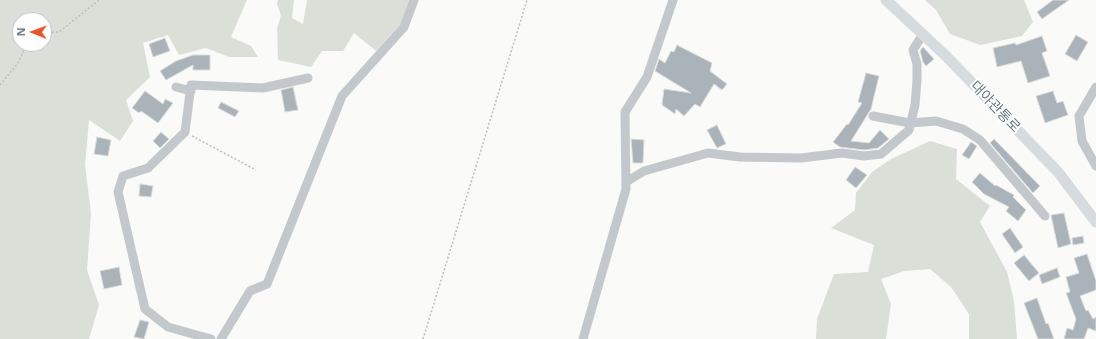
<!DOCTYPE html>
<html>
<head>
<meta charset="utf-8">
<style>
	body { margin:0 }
	#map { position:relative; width:1096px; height:339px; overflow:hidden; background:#fafaf8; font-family:"Open Sans",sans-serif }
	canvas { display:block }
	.north { position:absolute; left:12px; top:12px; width:40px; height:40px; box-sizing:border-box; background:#fff; border:1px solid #c1c8cd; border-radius:50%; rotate:271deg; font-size:11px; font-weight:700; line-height:16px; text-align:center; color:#657683 }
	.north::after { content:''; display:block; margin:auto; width:14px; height:18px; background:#e4572e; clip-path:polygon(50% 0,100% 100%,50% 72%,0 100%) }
</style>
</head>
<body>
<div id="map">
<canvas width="1096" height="339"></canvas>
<div class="north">N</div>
</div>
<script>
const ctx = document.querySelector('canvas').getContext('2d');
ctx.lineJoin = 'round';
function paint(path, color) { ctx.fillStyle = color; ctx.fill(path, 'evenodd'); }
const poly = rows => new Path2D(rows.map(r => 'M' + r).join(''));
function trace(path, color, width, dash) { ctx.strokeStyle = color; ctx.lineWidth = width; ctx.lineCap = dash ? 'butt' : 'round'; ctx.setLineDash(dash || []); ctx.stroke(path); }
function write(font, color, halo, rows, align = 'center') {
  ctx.font = font + ' "Open Sans","Noto Sans KR",sans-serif'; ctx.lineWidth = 4; ctx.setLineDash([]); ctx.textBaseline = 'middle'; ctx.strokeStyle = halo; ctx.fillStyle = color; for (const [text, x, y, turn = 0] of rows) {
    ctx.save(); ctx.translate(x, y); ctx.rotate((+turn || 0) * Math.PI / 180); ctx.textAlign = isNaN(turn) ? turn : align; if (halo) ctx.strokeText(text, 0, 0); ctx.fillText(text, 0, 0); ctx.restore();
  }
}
paint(poly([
	[0,0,247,0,231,37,251,46,258,57,229,57,206,48,179,55,168,35,143,43,150,77,126,100,133,121,120,141,89,120,85,165,91,213,87,270,99,305,89,339,0,339],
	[20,20,44,20,44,44,20,44],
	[278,0,294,0,292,18,303,24,307,0,409,0,402,22,376,51,354,33,343,51,322,51,311,67,278,60,277,29,281,15,277,4],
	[925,0,1024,0,1033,22,1022,36,980,45,950,34,936,10],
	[930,141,957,149,956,179,990,206,980,222,1007,272,1014,301,1017,339,969,339,969,314,951,287,930,269,904,271,881,279,891,304,886,339,816,339,817,319,834,274,868,272,874,245,831,228,855,210,856,193,872,172,891,159]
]), '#dadfd7');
const building = poly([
	[1053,0,1069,0,1042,19,1037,12,1053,0],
	[1076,35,1088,42,1077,61,1065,54,1076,35],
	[1042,36,1047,51,1042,53,1050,76,1028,83,1021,61,997,67,993,48,1015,43,1016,45,1042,36],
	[165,38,170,51,153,57,149,44,165,38],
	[677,45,712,63,710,71,727,84,722,90,714,84,700,107,695,104,684,116,676,109,675,114,662,105,664,89,691,93,655,71,659,59,665,63,671,51,674,52,677,45],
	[923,47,934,59,926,66,923,62,920,51,923,47],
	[193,55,210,55,210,70,193,70,193,65,166,80,160,71,176,61,193,55],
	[866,73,879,76,871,109,851,141,869,143,880,130,889,139,878,148,864,150,840,147,833,142,847,124,848,125,862,103,858,102,866,73],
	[293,87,298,110,285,112,281,90,293,87],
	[145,91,163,104,165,99,173,103,158,123,141,111,139,113,132,108,145,91],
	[1053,91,1057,103,1063,101,1068,115,1045,123,1036,96,1053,91],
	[221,102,239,111,235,117,218,108,221,102],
	[717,125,726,144,717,148,707,130,717,125],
	[161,132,169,139,160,148,153,141,161,132],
	[97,137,111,140,108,156,94,154,97,137],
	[631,139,644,140,643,163,633,163,631,139],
	[994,139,1040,186,1033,193,990,143,994,139],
	[971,142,977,146,969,159,962,155,971,142],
	[855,167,867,175,856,188,846,180,855,167],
	[980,173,995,186,996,185,1014,195,1013,197,1026,210,1018,221,1006,211,1009,207,984,194,972,182,980,173],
	[140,184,153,186,151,197,139,196,140,184],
	[1064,213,1071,244,1058,248,1051,215,1064,213],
	[1010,228,1023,247,1015,253,1002,234,1010,228],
	[1083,236,1084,243,1073,245,1072,238,1083,236],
	[1087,254,1096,281,1096,290,1080,296,1086,311,1088,310,1093,319,1096,317,1096,331,1088,328,1084,339,1064,339,1067,328,1073,330,1076,319,1066,293,1070,292,1066,277,1079,273,1074,258,1087,254],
	[1024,255,1039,273,1029,281,1014,263,1024,255],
	[119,267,122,285,104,289,100,271,119,267],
	[1057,268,1060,277,1042,284,1039,275,1057,268],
	[1037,298,1046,324,1048,323,1054,339,1038,339,1024,303,1037,298],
	[140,320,149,322,144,339,134,337,140,320]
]);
paint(building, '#aab3b9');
trace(building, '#dcdcda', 1);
trace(poly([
	[44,33,59,32,99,0],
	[0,85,18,63,24,50,30,44],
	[192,136,256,170],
	[423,339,527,0]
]), '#bbbfc2', 1.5, [2, 2]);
trace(poly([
	[176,87,191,91],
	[1096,87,1079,116,1082,141,1096,166],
	[873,116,910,123,936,121,963,129,980,140,1045,216],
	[626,182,644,171,708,153,740,157,801,158,842,153,864,156,881,154,909,130,915,105,917,80,917,64,913,50,923,34],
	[211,339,168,327,145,309,118,192,123,176,148,168,185,132,191,85,263,88,308,78],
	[221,339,250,291,267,284,342,96,404,27,414,0],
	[583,339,626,189,625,112,647,77,673,0]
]), '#c3c8cc', 9);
trace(poly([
	[886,0,946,56,1058,172,1096,222]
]), '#d6dbdf', 11);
write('14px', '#657683', '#fff', [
	["대야관통로",995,107,46]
]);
</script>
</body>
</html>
